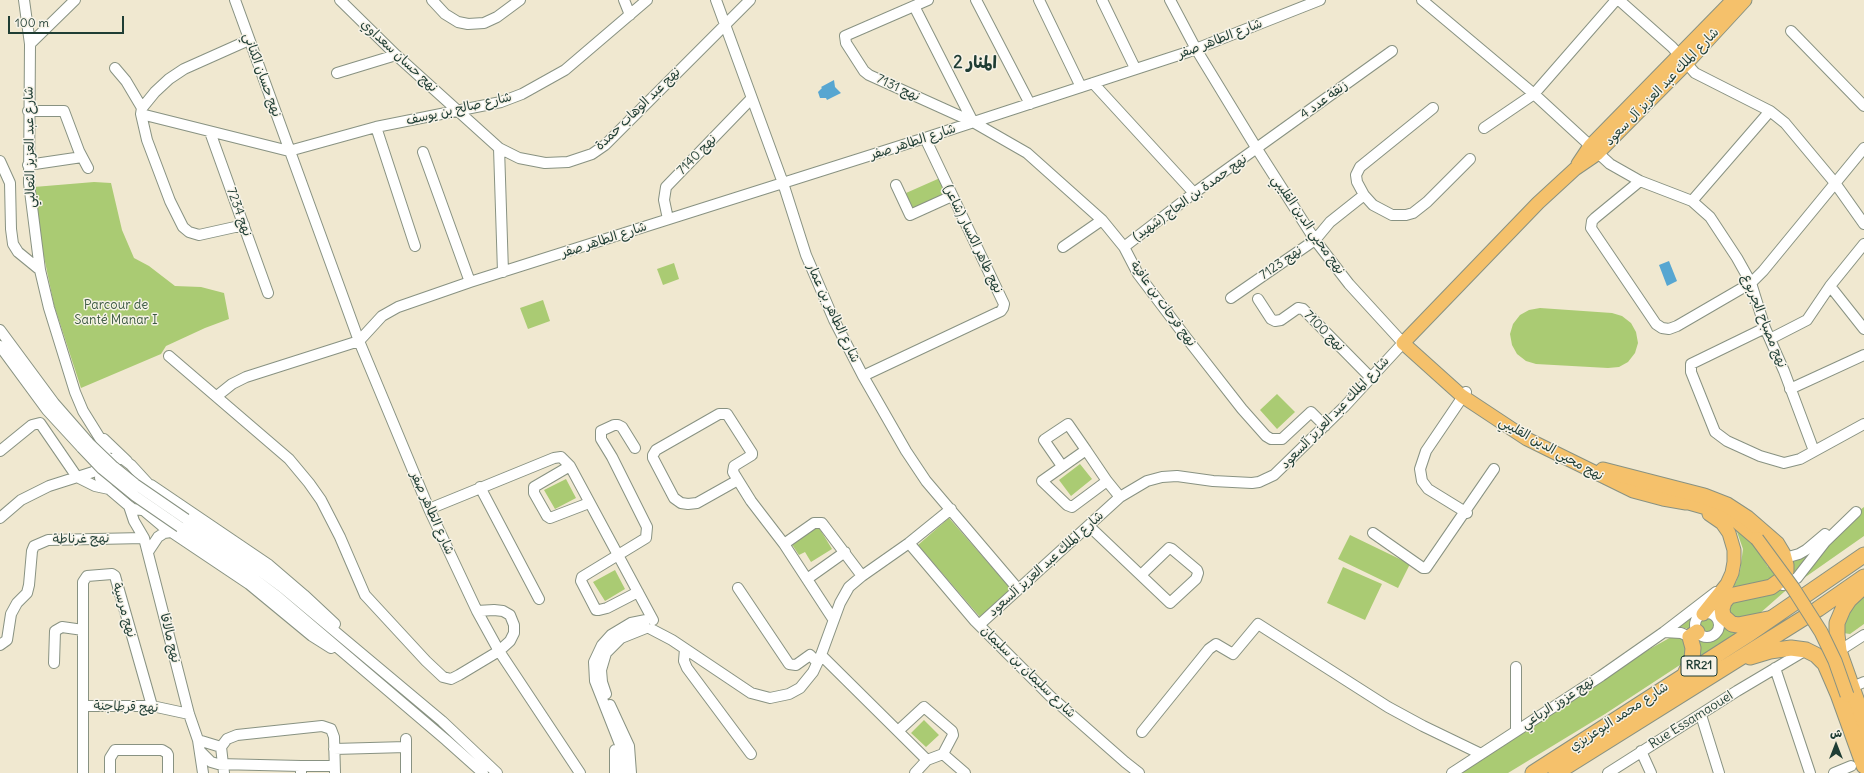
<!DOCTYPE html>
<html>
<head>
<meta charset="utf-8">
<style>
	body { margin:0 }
	#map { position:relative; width:1864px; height:773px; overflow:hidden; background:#f0e8d0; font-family:Delius,"Playpen Sans Arabic",sans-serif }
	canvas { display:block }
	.north { position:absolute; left:1816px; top:725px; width:40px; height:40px; -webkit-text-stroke:3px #f7f3e8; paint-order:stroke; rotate:0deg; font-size:11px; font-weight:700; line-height:16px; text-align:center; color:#1f3d34 }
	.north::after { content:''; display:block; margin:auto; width:14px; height:18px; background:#1f3d34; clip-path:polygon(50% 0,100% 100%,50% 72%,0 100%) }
	.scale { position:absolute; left:8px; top:16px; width:116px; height:18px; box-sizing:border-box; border:2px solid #1f3d34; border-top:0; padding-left:5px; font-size:12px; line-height:14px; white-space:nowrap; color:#1f3d34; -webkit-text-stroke:3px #f7f3e8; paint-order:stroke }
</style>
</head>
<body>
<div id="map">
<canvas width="1864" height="773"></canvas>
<div class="north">ش</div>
<div class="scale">100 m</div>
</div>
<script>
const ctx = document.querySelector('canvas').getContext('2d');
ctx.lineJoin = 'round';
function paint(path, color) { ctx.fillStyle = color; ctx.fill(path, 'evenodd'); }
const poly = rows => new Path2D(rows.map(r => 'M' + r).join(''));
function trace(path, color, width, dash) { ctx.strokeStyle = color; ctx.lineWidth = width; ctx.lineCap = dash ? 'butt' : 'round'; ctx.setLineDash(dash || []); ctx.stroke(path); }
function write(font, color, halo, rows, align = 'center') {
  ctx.font = font + ' Delius,"Playpen Sans Arabic",sans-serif'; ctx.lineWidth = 3; ctx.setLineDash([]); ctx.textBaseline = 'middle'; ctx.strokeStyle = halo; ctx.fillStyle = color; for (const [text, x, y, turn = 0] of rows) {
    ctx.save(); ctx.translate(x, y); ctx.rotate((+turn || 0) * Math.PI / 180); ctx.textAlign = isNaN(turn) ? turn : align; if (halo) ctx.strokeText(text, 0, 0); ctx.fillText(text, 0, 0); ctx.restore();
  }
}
paint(poly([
	[940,178,946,193,912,209,906,193],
	[94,182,111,183,122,230,134,258,149,266,175,286,201,287,224,293,229,319,205,328,166,346,161,354,81,388,54,305,38,228,34,187],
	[674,263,679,279,663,285,657,269],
	[543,300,550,321,528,329,520,308],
	[1540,308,1612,313,1622,316,1631,323,1636,332,1638,343,1635,353,1628,362,1619,367,1608,368,1536,364,1526,361,1517,354,1512,345,1510,334,1513,324,1520,315,1529,310],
	[1277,394,1295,412,1277,429,1260,410],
	[1080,464,1092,479,1071,496,1059,480],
	[566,479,576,498,555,509,544,490],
	[1864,507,1864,536,1784,592,1741,630,1695,660,1689,629,1676,626,1736,582,1740,571,1743,549,1736,529,1741,530,1756,547,1768,567,1806,549],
	[949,518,1011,589,980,617,918,545],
	[818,526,832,549,811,562,805,552,799,555,791,543],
	[1350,535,1410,564,1398,588,1338,559],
	[1343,567,1382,584,1365,620,1327,603],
	[615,570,625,589,605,601,593,582],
	[1864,591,1864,624,1850,634,1843,633,1845,615],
	[1673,636,1687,640,1686,661,1605,714,1508,773,1458,773,1605,674],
	[924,720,939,735,926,747,911,733]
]), '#aacb73');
paint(poly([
	[834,80,835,87,841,93,827,100,826,98,820,98,818,92,822,88,821,87],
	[1669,261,1677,281,1667,286,1659,265]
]), '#57a6d1');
const minor = poly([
	[24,0,30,44,29,183,40,270,49,308,75,392,83,411,106,448,105,463],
	[235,0,359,341,429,509,477,611,499,651,580,773],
	[340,0,396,55,499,148,519,158,545,163,568,162,592,154,605,145,750,0],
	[432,0,445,14,458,22,468,24,484,23,497,17,520,0],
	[624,0,630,15],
	[716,0,783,183,806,255,834,320,863,376,906,451,926,481,1018,589],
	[928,0,845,36,846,43,864,71,869,75,973,122,1027,153,1102,220,1124,247,1138,274,1185,336,1242,409,1266,436,1271,439,1282,439,1311,412,1325,426],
	[976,0,1030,104],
	[1039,0,1081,87],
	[1102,0,1135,68],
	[1422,0,1534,94,1610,164,1640,181,1692,201,1710,217,1737,258,1751,283,1765,328,1784,371,1814,451],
	[1619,0,1672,47,1695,73,1770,111,1785,123,1835,183,1864,224],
	[914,6,973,122],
	[1791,31,1864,106],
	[30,44,75,0],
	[115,68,126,81,142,108],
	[337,73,396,55],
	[1093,83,1194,193],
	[1433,108,1360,167,1356,175,1357,182,1364,195,1373,205,1392,215,1406,215,1413,213,1427,202,1470,159],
	[28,111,64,111,79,151,88,168],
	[141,114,289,151,376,127,501,102,522,94,565,70,647,0],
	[376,127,415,246],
	[1484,128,1534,94,1616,0],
	[210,132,268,293],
	[499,148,503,272],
	[423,152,470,282],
	[0,161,10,183,11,229,13,244,18,252,40,270],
	[28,165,82,157],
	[1640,181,1595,218,1592,221,1591,228,1656,324,1662,328,1669,329,1677,326,1751,283,1763,271,1864,148],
	[896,185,910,215,952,196],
	[1692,201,1770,111],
	[668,219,664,200,666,187,751,99],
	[244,225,199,235,189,232,183,227,170,201,147,140,141,114,142,108,155,92,169,79,184,69,249,40],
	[1063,247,1102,220],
	[1124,247,1194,193,1392,51],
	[1830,286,1864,329],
	[1231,298,1315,240,1330,222,1364,195],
	[1258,299,1271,319,1275,321,1281,320,1298,308,1303,309,1371,378],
	[1765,328,1691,364,1691,372,1715,432,1727,441,1760,456,1784,463,1800,459,1864,424],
	[0,330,54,403,89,443],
	[1770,339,1807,320,1830,286,1864,244],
	[359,341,382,316,398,307,470,282,925,138,1188,52,1320,0],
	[0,346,47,410,82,448],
	[169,356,289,459,309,483,321,500,340,537,365,595,426,661,443,677,451,679,459,675,499,651,510,641,514,633,514,625,510,615,503,611,494,610,477,611],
	[863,376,1001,311,1003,308,1004,304,925,138],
	[1790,389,1864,355],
	[1466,392,1426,451,1420,469,1422,481,1428,489,1467,513],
	[217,396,232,384,246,377,359,341],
	[104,439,127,461],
	[635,448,622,427,618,425,614,425,601,431,601,439,612,457,647,527,646,538,582,577,581,581,596,610,599,610,607,608,638,592],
	[0,451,32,425,40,423,77,477,95,486,109,489],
	[570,466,534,487,534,493,547,516,550,518,589,503],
	[1062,466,1044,440,1068,424,1086,450],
	[738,480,697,503,688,504,681,503,674,498,653,458,653,455,656,450,719,414,727,414,752,453,752,455,734,466,733,472,751,501,784,544],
	[1107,481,1072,507,1067,505,1042,481,1086,450,1107,481,1120,497],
	[151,485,269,565,304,595,335,624],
	[480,487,539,599],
	[129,506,133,509,142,510,150,506,154,498,153,489,131,465,123,459,111,459,102,466,100,478,109,489,129,506,134,521,144,538,189,714,198,740,203,773],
	[142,509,161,525,249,584,312,636,331,648],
	[429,509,554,458,561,457,570,466,653,620],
	[0,518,21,500,49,486,93,472,102,466],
	[186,519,244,559,282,587,442,721,497,773],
	[1089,526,1170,603,1196,579,1198,573,1197,570,1172,549,1169,548,1141,575],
	[180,527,233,563,277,596,446,740,483,773],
	[1373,533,1423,568,1426,568,1494,469],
	[909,543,975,621,1050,696,1125,762,1139,773],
	[148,552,158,537,164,533,171,532],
	[1785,558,1799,554,1806,550,1825,534],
	[807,579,845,552],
	[1783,585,1797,578,1825,542,1856,512],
	[738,588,789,664,796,665,810,655,817,662],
	'1695 625a12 12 0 1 1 24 0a12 12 0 1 1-24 0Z',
	[833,619,784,544,814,523,822,523,862,576],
	[979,625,1120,497,1147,481,1162,477,1177,476,1213,481,1252,483,1259,482,1274,475,1344,407,1403,343,1349,284,1315,240,1257,149,1196,49,1170,0],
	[651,629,672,640,751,693,770,698,789,694,800,688,813,672,821,655,840,603,849,587,862,576,909,543,951,509],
	[1664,632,1681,633,1690,637],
	[0,645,7,640,11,614,17,603,27,593,29,585,32,551,34,546,48,540,144,538],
	[685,649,684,661,687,668,751,754],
	[1839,651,1864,635],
	[821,655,927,760],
	[54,663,55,631,62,627,83,630],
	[1516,667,1516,730],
	[1775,668,1810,773],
	[1852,687,1864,682],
	[606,694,602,682,601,670,606,653,621,638,646,628],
	[610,705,629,746,631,773],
	[83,706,152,706,189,714],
	[1701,715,1719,773],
	[898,731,924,707,952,731,953,735,943,754,927,760,915,773],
	[1142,732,1209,649,1216,644,1233,654,1258,624,1388,707,1423,726,1481,754],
	[406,739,406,773],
	[198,740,221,747],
	[221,747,227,739,237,735,322,726,331,729,334,737,335,773],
	[221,747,224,773],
	[334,749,406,747],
	[615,750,615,773],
	[200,751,211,762,218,764,301,766,301,773],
	[1641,751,1651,773],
	[943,754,965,773],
	[301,766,334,766],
	[83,773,83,582,87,576,112,574,115,576,152,706],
	[110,773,110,758,115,750,162,750,167,753,168,755,168,773],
	[623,773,623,760,621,747,595,681,594,662,602,645,611,635,631,623,646,620],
	[1452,773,1601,676,1664,632,1716,592],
	[1608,773,1737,691,1806,650],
	[1834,773,1851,766]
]);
const major = poly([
	[1578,164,1590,146,1733,0],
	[1678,500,1717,511,1726,516,1737,522,1757,539],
	[1686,503,1663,499,1633,491,1527,439,1462,396,1403,343,1538,203,1575,169,1597,154,1686,64,1745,0],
	[1703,614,1727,584,1732,573,1734,562,1734,550,1729,533,1722,523,1709,514],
	[1847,695,1864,743]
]);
const highway = poly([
	[1603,470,1704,496,1727,505,1747,518,1777,544,1783,554,1786,565,1786,571,1782,579,1771,587,1729,596,1724,602,1722,609,1723,616,1732,624,1738,625,1768,619],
	[1864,586,1849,600,1843,609,1837,623,1837,635,1839,651,1864,721],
	[1750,657,1770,651,1791,648,1806,650,1816,655,1825,664,1838,694,1864,766],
	[1685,674,1692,659,1693,648,1690,637,1697,632],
	[1533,773,1746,636,1864,555],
	[1556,773,1818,609,1864,577]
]);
trace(minor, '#889282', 12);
trace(major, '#889282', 15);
trace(highway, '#889282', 17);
trace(minor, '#fff', 10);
trace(major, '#f5c16b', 13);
trace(highway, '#f5c16b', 15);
const minorBridge = poly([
	[89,443,114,467,135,484,186,519],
	[82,448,102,469,135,496,180,527]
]);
const majorBridge = poly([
	[1757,539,1793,588,1821,632,1835,661,1847,695]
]);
trace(minorBridge, '#889282', 12, []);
trace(majorBridge, '#889282', 15, []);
trace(minorBridge, '#fff', 10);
trace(majorBridge, '#f5c16b', 13);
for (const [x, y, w] of [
	[1699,666,36]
]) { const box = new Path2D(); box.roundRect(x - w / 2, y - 10, w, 20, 3); ctx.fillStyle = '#f7f3e8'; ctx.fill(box); trace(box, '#1f3d34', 1); }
write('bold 12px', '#1f3d34', null, [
	["RR21",1699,666]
]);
write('13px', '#1f3d34', '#f7f3e8', [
	["شارع الطاهر صفر",1220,39,-21],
	["نهج حسان سعداوي",399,56,43],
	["نهج حسان الكناني",262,75,70],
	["شارع الملك عبد العزيز آل سعود",1662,87,-46],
	["نهج 7131",898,88,25],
	["زنقة عدد 4",1324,100,-36],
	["شارع صالح بن يوسف",459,109,-13],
	["نهج عبد الوهاب حمدة",638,109,-44],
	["شارع الطاهر صفر",913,142,-18],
	["شارع عبد العزيز الثعالبي",30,147,-91],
	["نهج 7140",697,155,-46],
	["نهج حمدة بن الحاج (شهيد)",1190,198,-36],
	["نهج 7234",239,212,70],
	["نهج محيي الدين القليبي",1308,225,55],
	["نهج طاهر الكسار (شاعر)",973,239,64],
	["شارع الطاهر صفر",604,240,-18],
	["نهج 7123",1281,263,-35],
	["نهج فرحات بن عافية",1163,304,54],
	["شارع الطاهر بن عمار",833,313,65],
	["نهج مصباح الجربوع",1764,321,68],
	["نهج 7100",1324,331,45],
	["شارع الملك عبد العزيز آلسعود",1335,413,-46],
	["نهج محيي الدين القليبي",1551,449,29],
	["شارع الطاهر صفر",432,513,66],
	["نهج غرناطة",81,539,-1],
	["شارع الملك عبد العزيز آلسعود",1046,564,-42],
	["نهج مرسية",124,610,74],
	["نهج مالاقا",170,638,76],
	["شارع سليمان بن سليمان",1028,672,44],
	["نهج عزوز الرباعي",1558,703,-33],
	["نهج قرطاجنة",126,707,2],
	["شارع محمد البوعزيزي",1619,717,-33],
	["Rue Essamaouel",1691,720,-32]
]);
write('13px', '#3b5941', '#f7f3e8', [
	["Parcour de",116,305],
	["Santé Manar I",116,320]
]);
write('bold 17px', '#1f3d34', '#f7f3e8', [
	["المنار 2",975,63]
]);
</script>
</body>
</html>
